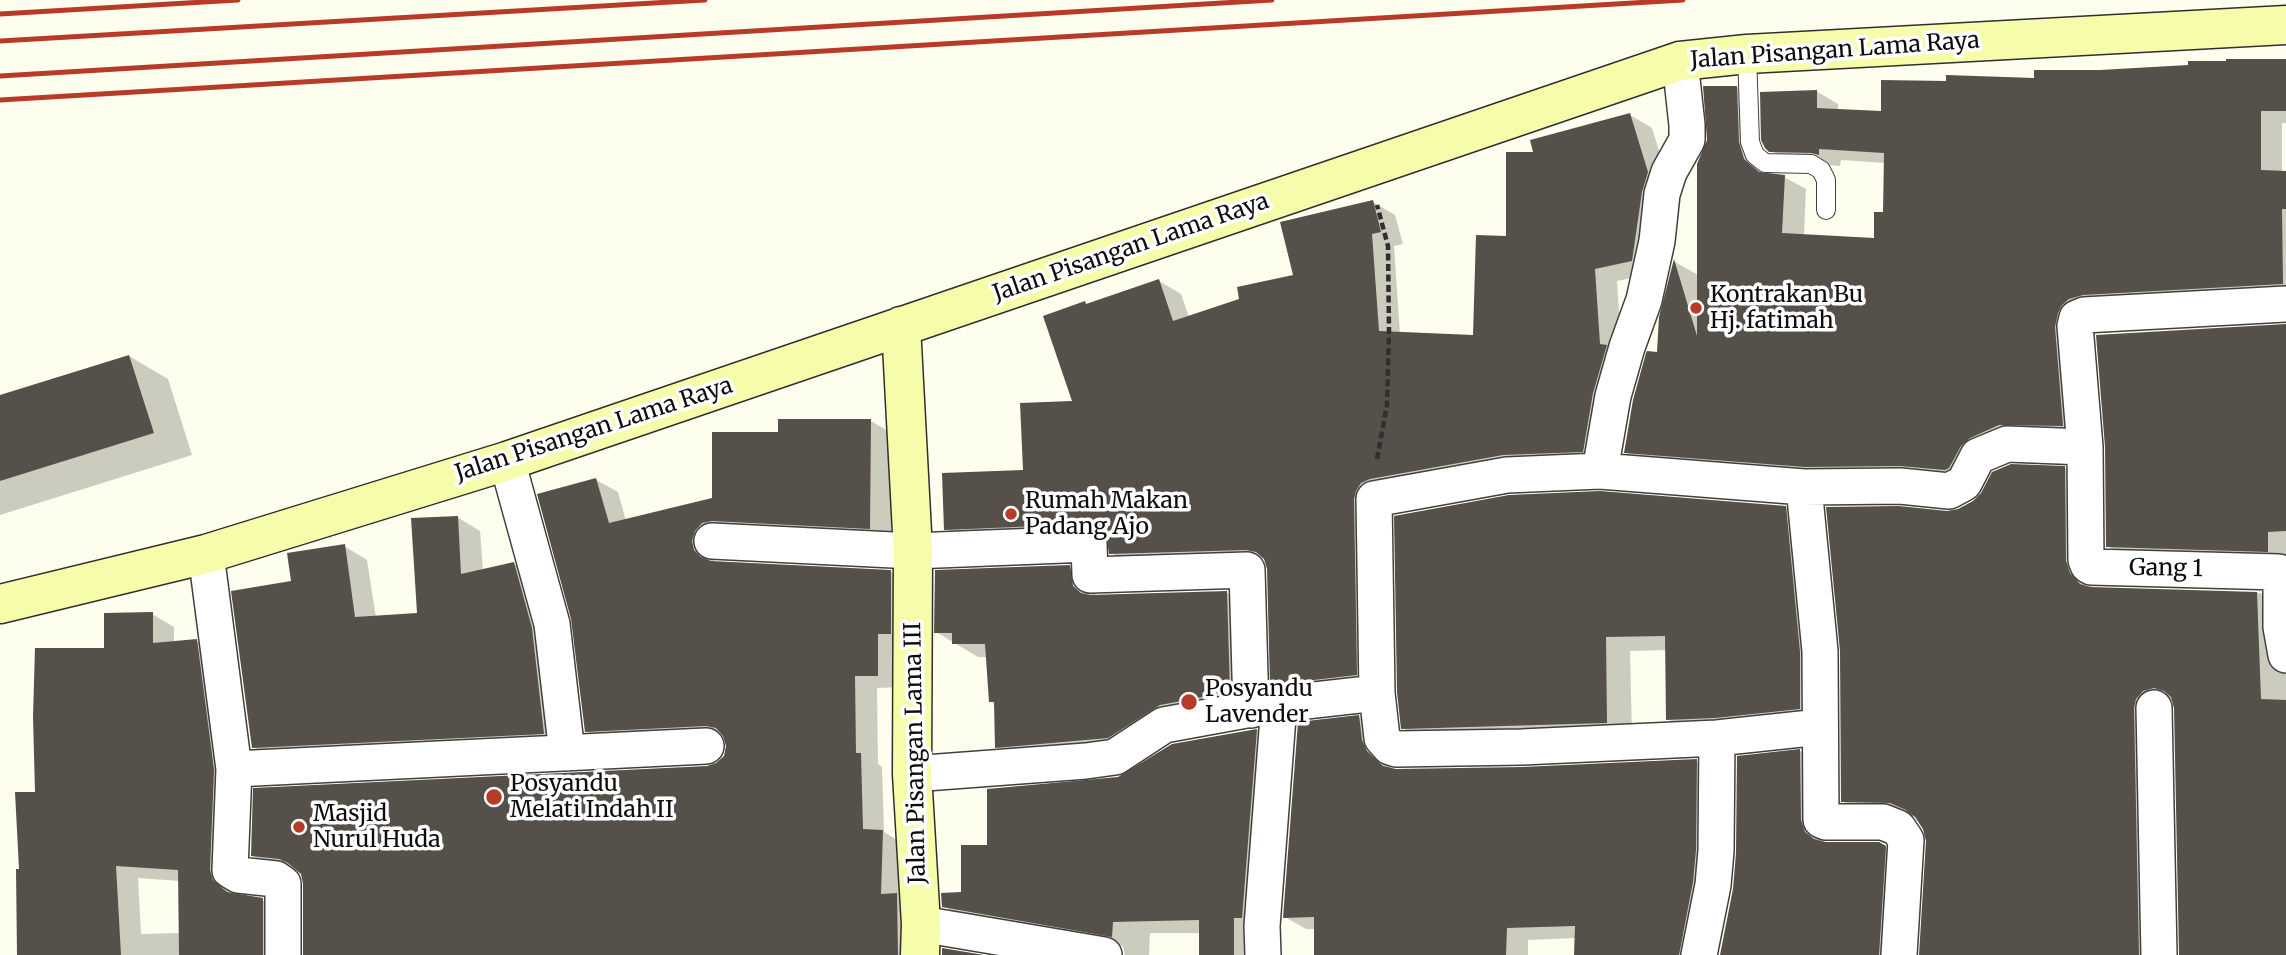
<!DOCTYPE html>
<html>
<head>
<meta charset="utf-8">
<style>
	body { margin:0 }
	canvas { display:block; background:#fefeee }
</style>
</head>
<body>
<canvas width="2286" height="955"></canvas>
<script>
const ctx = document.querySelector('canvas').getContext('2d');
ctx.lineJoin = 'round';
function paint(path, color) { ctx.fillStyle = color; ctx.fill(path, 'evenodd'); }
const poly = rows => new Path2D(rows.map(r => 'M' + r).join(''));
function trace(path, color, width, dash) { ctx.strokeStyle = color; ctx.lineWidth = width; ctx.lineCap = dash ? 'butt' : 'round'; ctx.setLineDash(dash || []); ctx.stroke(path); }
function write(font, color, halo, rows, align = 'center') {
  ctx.font = font + ' Merriweather,serif'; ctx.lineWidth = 7; ctx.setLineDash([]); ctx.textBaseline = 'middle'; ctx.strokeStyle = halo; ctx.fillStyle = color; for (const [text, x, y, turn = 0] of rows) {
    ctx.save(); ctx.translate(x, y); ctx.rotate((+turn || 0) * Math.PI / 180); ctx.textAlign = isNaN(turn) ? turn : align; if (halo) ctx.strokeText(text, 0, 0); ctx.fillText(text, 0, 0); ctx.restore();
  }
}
paint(poly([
	[2286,60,2286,123,2282,123,2282,172,2286,172,2286,297,2091,311,2084,438,2022,437,1971,480,1647,464,1626,452,1658,354,1675,262,1698,275,1736,87,1758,100,1760,156,1766,173,1784,177,1806,189,1804,236,1875,240,1885,214,1886,163,1841,160,1840,166,1793,163,1770,150,1816,91,1838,104,1838,111,1882,113,1948,83,2036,80,2100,72],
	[1630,115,1652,128,1670,186,1654,273,1617,281,1622,356,1605,464,1384,496,1378,687,1294,697,1272,684,1269,569,1266,558,1260,558,1263,562,1134,566,1111,553,1108,536,968,542,945,529,1024,471,1075,403,1085,303,1089,305,1159,281,1181,294,1189,317,1241,300,1295,276,1373,202,1395,215,1403,244,1394,246,1400,334,1475,337,1535,153],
	[2286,326,2286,563,2130,559,2108,546],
	[129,356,168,379,192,455,0,515,0,397],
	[871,421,893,434,891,540,713,554,715,563,891,572,912,584,900,687,877,688,878,764,882,767,884,832,904,844,919,955,305,955,305,883,302,873,299,870,274,868,252,855,707,768,718,764,726,755,728,746,726,738,608,743,586,731,596,480,618,492,626,521,713,500,780,433],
	[2065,468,2087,481,2087,574,2093,589,2260,593,2282,606,2286,662,2286,955,2181,955,2174,700,2166,702,2160,955,1921,955,1928,840,1924,828,1917,817,1907,814,1865,814,1843,801,1948,513,1959,510],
	[1785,507,1810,522,1825,723,1693,734,1668,719,1667,650,1630,651,1632,736,1428,742,1403,728],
	[457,517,480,531,483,571,514,564,537,577,567,746,276,760,253,747,293,583,344,546,367,560,376,618,419,615],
	[1069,567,1093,581,1096,597,1227,593,1251,606,1254,706,1133,751,1021,760,997,747,995,704,991,701,988,657,978,657,936,632],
	[152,614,174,627,174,643,196,641,218,654,234,893,262,900,284,912,284,955,19,955,21,871,37,793,105,650],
	[138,878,180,881,181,933,141,934],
	[1359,717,1381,730,1383,754,1389,766,1394,770,1522,769,1696,761,1718,773,1703,955,1576,955,1576,938,1528,940,1528,955,1316,955,1316,929,1306,929,1285,917],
	[1257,730,1278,743,1255,955,1201,955,1201,933,1150,933,1149,955,1125,955,1123,946,966,919,944,906,963,894,989,846,1118,779],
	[1800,751,1822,764,1822,834,1826,844,1879,844,1907,860,1901,955,1721,955,1734,889,1738,851,1739,758]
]), '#0003');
paint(poly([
	[2226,59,2286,59,2286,111,2261,111,2261,170,2286,171,2286,209,2282,209,2283,284,2083,295,2069,299,2062,305,2058,313,2055,327,2063,426,1999,425,1970,438,1961,446,1949,468,1945,470,1900,466,1805,467,1624,453,1633,400,1646,353,1647,351,1657,352,1659,317,1674,259,1697,336,1697,164,1707,140,1703,86,1737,86,1739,142,1744,159,1759,172,1785,175,1782,233,1874,238,1874,212,1883,212,1884,153,1819,149,1819,155,1811,153,1769,152,1765,148,1761,140,1760,92,1817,90,1817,108,1881,111,1881,80,1946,81,1946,75,2034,78,2034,70,2100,70,2188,65,2188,61,2226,61],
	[1630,113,1648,172,1642,192,1632,261,1595,269,1600,344,1607,345,1593,393,1583,452,1503,455,1370,479,1361,483,1356,491,1354,499,1357,675,1270,685,1267,569,1264,559,1256,552,1246,550,1109,554,1106,533,1098,526,1088,524,944,530,942,473,1023,470,1020,403,1072,401,1043,316,1085,301,1086,304,1159,279,1173,321,1239,299,1237,287,1293,275,1280,222,1373,200,1381,232,1372,234,1379,331,1473,335,1476,235,1506,236,1506,152,1533,152,1530,140],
	[2286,324,2286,531,2268,532,2268,552,2106,547,2105,447,2096,335],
	[129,355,154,433,0,481,0,395],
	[778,419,871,419,870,529,712,521,702,523,695,531,692,541,694,550,701,557,711,561,891,570,891,634,878,634,878,676,855,676,856,753,861,753,863,829,883,830,881,894,897,893,898,955,303,955,303,884,301,874,288,863,279,859,251,856,253,788,707,766,716,763,724,756,726,746,723,736,716,728,706,726,585,732,571,619,537,494,596,478,609,523,712,498,712,432,778,432],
	[2011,464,2065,466,2066,561,2070,573,2080,584,2090,587,2257,592,2261,699,2286,700,2286,955,2179,955,2174,708,2171,697,2164,691,2154,688,2143,691,2136,699,2134,708,2139,955,1919,955,1926,841,1923,829,1915,817,1906,810,1890,803,1841,802,1840,651,1826,507,1899,506,1947,511,1958,509,1973,501,1981,493,1992,472],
	[1600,491,1786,506,1800,652,1800,709,1715,718,1666,720,1665,636,1606,637,1607,723,1401,729,1397,692,1394,516,1509,495],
	[458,516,461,574,514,562,532,628,544,734,252,748,231,591,291,581,287,553,345,544,355,617,417,613,411,518],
	[1070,565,1073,586,1081,593,1090,595,1227,591,1230,692,1160,705,1108,738,995,748,994,702,989,702,985,644,952,644,952,633,934,633,935,570],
	[153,612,153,643,197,639,214,770,210,870,213,880,227,892,263,898,263,955,179,955,178,870,116,866,121,955,17,955,16,869,19,869,15,792,35,792,33,717,35,648,104,648,104,613],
	[1359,715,1362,740,1367,751,1383,766,1396,769,1522,767,1697,759,1696,850,1693,882,1679,955,1574,955,1575,926,1507,928,1506,955,1314,955,1314,917,1283,918,1298,722],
	[1257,729,1242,918,1234,918,1234,955,1199,955,1199,920,1113,922,1112,937,942,907,941,893,961,892,961,845,987,845,987,789,1118,777,1172,744],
	[1800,749,1801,820,1805,832,1814,839,1825,842,1879,842,1886,846,1879,955,1720,955,1733,889,1736,853,1737,756],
	[942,948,984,955,942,955]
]), '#55504a');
const lane = poly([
	[1747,54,1750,142,1755,155,1765,163,1811,164,1821,170,1826,180,1826,210]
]);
const street = poly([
	[2286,304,2084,315,2077,318,2075,326,2085,447,2086,560,2088,565,2091,567,2279,572,2281,577,2281,627,2286,655],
	[507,461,552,624,567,753],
	[1600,471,1613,396,1627,347,1644,300,1657,241,1662,194,1669,172,1687,140,1687,125,1680,61],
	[1804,487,1900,486,1949,491,1964,483,1978,456,2007,444,2085,447],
	[712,541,913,551,1089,544,1090,575,1247,570,1251,710],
	[206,554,234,769,230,870,238,875,276,879,283,884,283,955],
	[2154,708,2159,955],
	[1820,727,1717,738,1522,747,1396,749,1390,747,1382,738,1377,693,1374,499,1507,475,1600,471,1804,487,1820,651,1821,820,1826,822,1883,822,1898,828,1906,840,1899,955],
	[234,769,706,746],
	[912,774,1086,761,1115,757,1164,725,1279,704,1377,693],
	[921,924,1104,955],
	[1263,955,1262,926,1279,704],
	[1699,955,1713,885,1716,851,1717,738]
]);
const secondary = poly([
	[901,326,913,551,912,774,921,924,920,955],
	[0,604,206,554,507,461,1680,61,1747,54,2286,25]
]);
trace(lane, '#404040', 20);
trace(street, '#404040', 38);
trace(secondary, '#2f2f2f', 41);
trace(poly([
	[1377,459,1387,405,1389,331,1388,246,1377,205]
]), '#2f2f2f', 4.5, [7, 3.5]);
trace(lane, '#fff', 18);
trace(street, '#fff', 35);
trace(secondary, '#f7fcab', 38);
trace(poly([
	[0,14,238,0],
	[0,41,705,0],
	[0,76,1272,0],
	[0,100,1683,0]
]), '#b83b2a', 5);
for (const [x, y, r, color] of [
	[1696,308,7,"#b83b2a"],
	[1011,514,7,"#b83b2a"],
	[1189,702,9,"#b83b2a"],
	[494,797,9,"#b83b2a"],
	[299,827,7,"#b83b2a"]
]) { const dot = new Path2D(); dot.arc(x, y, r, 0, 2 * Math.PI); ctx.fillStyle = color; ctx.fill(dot); trace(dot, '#fff', 2.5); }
write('23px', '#0d0d0d', '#fff', [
	["Jalan Pisangan Lama Raya",1835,51,-4],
	["Jalan Pisangan Lama Raya",1131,248,-19],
	["Jalan Pisangan Lama Raya",594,430,-18],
	["Gang 1",2166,569,1],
	["Jalan Pisangan Lama III",916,753,-91]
]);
write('23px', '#0d0d0d', '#fff', [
	["Kontrakan Bu",1710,295],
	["Hj. fatimah",1710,321],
	["Rumah Makan",1025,501],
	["Padang Ajo",1025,527],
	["Posyandu",1205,689],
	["Lavender",1205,715],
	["Posyandu",510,784],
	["Melati Indah II",510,810],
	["Masjid",313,814],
	["Nurul Huda",313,840]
], 'left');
</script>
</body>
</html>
